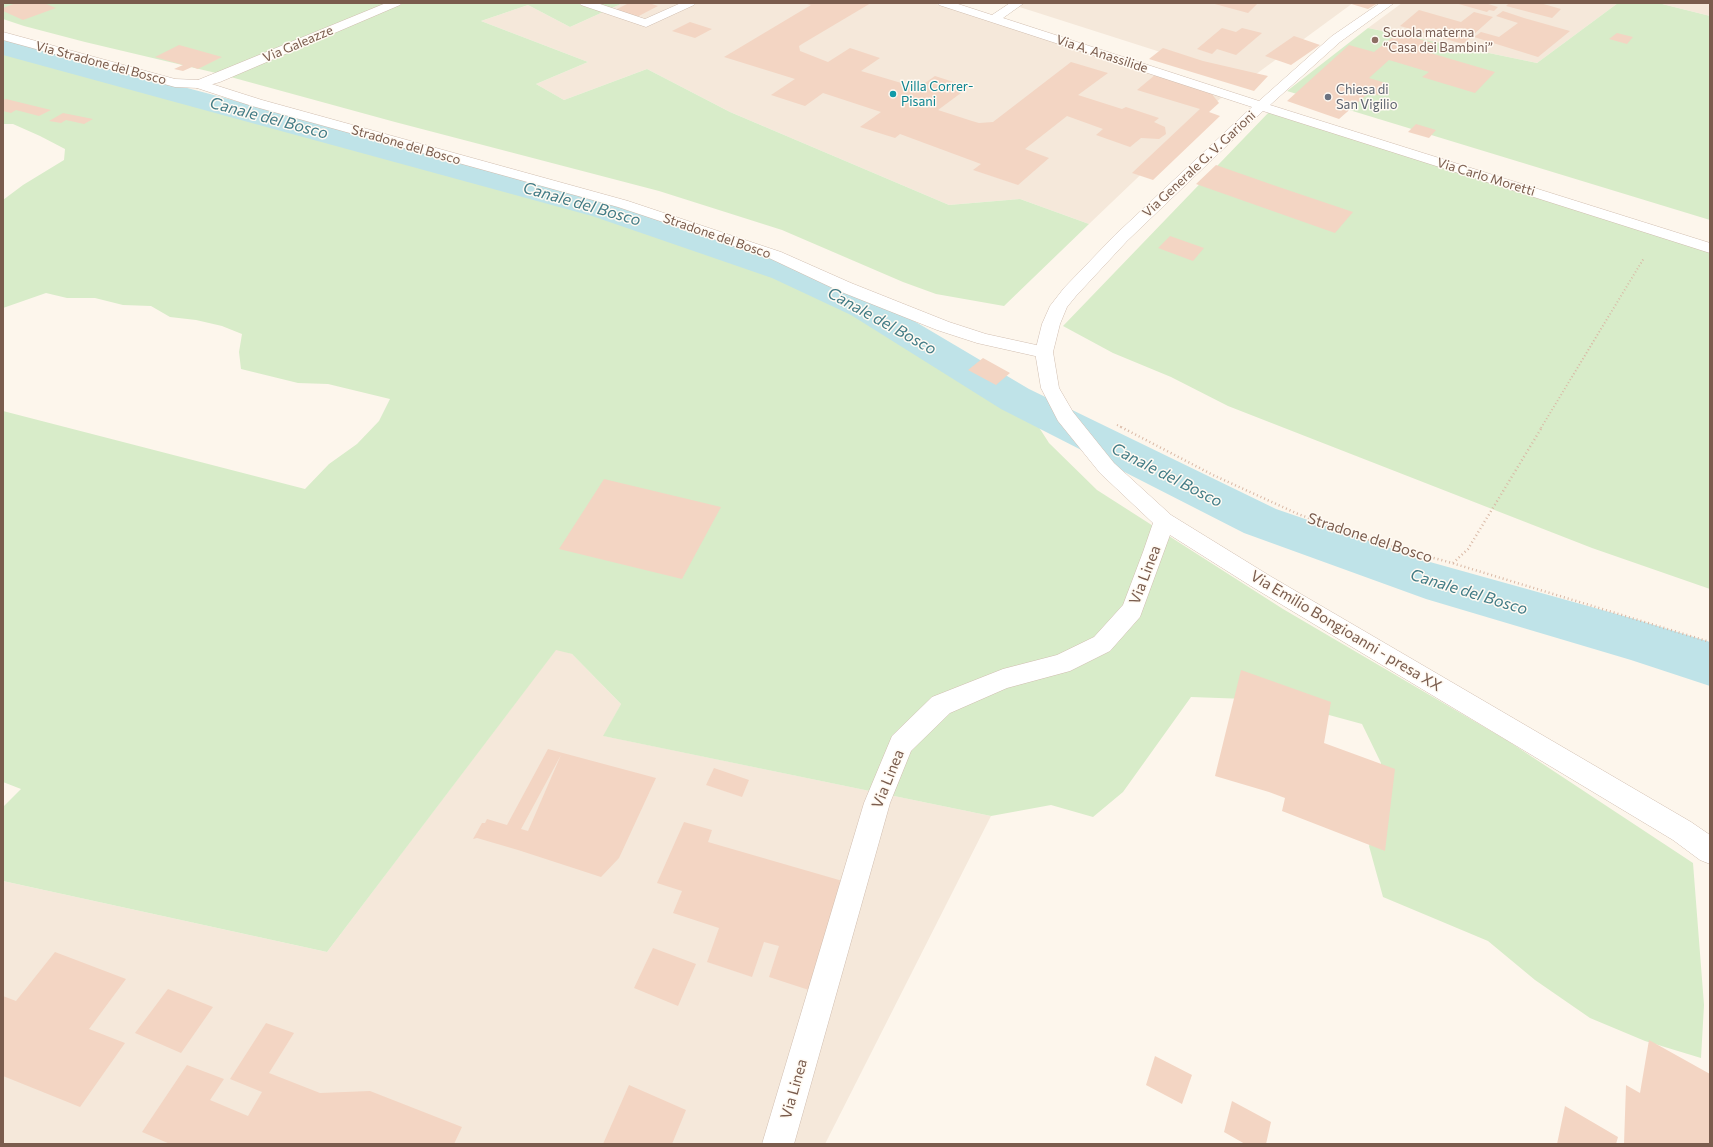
<!DOCTYPE html>
<html>
<head>
<meta charset="utf-8">
<style>
	body { margin:0 }
	#map { position:relative; width:1713px; height:1147px; overflow:hidden; background:#fdf6ec; font-family:Commissioner,sans-serif }
	canvas { display:block }
	.frame { position:absolute; inset:0; border:4px solid #7a5c4d; pointer-events:none }
</style>
</head>
<body>
<div id="map">
<canvas width="1713" height="1147"></canvas>
<div class="frame"></div>
</div>
<script>
const ctx = document.querySelector('canvas').getContext('2d');
ctx.lineJoin = 'round';
function paint(path, color) { ctx.fillStyle = color; ctx.fill(path, 'evenodd'); }
const poly = rows => new Path2D(rows.map(r => 'M' + r).join(''));
function trace(path, color, width, dash) { ctx.strokeStyle = color; ctx.lineWidth = width; ctx.lineCap = dash ? 'butt' : 'round'; ctx.setLineDash(dash || []); ctx.stroke(path); }
function write(font, color, halo, rows, align = 'center') {
  ctx.font = font + ' Commissioner,sans-serif'; ctx.lineWidth = 3; ctx.setLineDash([]); ctx.textBaseline = 'middle'; ctx.strokeStyle = halo; ctx.fillStyle = color; for (const [text, x, y, turn = 0] of rows) {
    ctx.save(); ctx.translate(x, y); ctx.rotate((+turn || 0) * Math.PI / 180); ctx.textAlign = isNaN(turn) ? turn : align; if (halo) ctx.strokeText(text, 0, 0); ctx.fillText(text, 0, 0); ctx.restore();
  }
}
paint(poly([
	[623,3,933,3,979,16,1223,96,1089,224,1020,199,949,205,730,112,647,69,564,100,536,84,588,62,481,21,528,5,570,27],
	[1007,3,1353,3,1248,80],
	[1402,3,1618,3,1537,63,1368,28],
	[1658,3,1710,3,1710,16],
	[556,649,572,654,621,704,604,736,991,816,825,1144,3,1144,3,881,327,952]
]), '#f5e8da');
paint(poly([
	[3,3,623,3,570,27,528,5,481,21,588,62,536,84,564,100,647,69,730,112,949,205,1020,199,1089,224,1004,306,936,294,903,282,782,230,659,191,395,122,216,73,85,42,24,26,3,19],
	[1618,3,1658,3,1710,16,1710,220,1287,91,1368,28,1537,63],
	[3,44,184,90,364,141,633,214,753,254,875,308,904,341,915,346,986,391,1033,418,1049,443,1097,490,1283,609,1508,741,1693,863,1704,1005,1701,1058,1645,1041,1590,1018,1535,980,1488,941,1383,897,1369,846,1382,805,1381,763,1362,724,1274,700,1191,697,1123,792,1093,817,1051,805,991,816,603,736,621,704,572,654,556,650,327,952,3,881,3,807,21,789,3,782,3,411,305,489,329,464,357,444,379,421,390,399,328,384,298,383,241,369,239,352,242,334,222,326,196,320,170,317,151,306,123,305,95,298,67,298,46,293,3,308,3,200,23,185,64,160,65,149,40,136,13,124,3,124],
	[1270,111,1710,250,1710,589,1592,548,1228,406,1171,377,1113,353,1063,326]
]), '#d8ecc9');
paint(poly([
	[3,39,616,202,798,262,877,299,1029,389,1276,509,1430,562,1631,618,1710,642,1710,686,1631,660,1426,599,1244,533,1001,409,851,315,772,278,592,216,3,55,3,39]
]), '#bfe3e8');
paint(poly([
	[16,3,44,3,56,8,23,20,3,11,3,8],
	[629,3,649,3,658,6,633,19,611,12],
	[809,3,871,3,802,44,799,46,800,51,828,62,850,48,880,58,861,71,918,88,935,76,969,87,938,110,972,121,979,123,993,122,1071,62,1108,73,1078,95,1122,109,1126,107,1159,118,1154,122,1165,127,1166,134,1159,139,1141,138,1130,147,1096,135,1103,129,1067,116,1025,149,1049,158,1018,185,973,170,981,164,900,134,895,138,860,127,881,112,823,93,805,106,771,95,795,79,724,57,811,5,807,4],
	[1211,3,1258,3,1248,13],
	[1348,3,1378,3,1368,9],
	[1455,3,1485,3,1498,7,1494,11,1489,10,1487,12],
	[1509,3,1540,3,1561,9,1552,18,1506,6],
	[1419,10,1461,22,1474,12,1493,17,1463,44,1400,26],
	[1503,11,1524,18,1570,31,1538,57,1474,37,1481,32,1499,37,1518,23,1496,16],
	[690,22,712,29,695,38,672,31],
	[1222,28,1236,32,1242,28,1262,33,1236,55,1217,49,1212,54,1197,49],
	[1398,33,1436,44,1427,52,1495,72,1475,93,1422,77,1429,72,1389,60,1369,78,1389,84,1378,95,1370,92,1339,119,1287,101,1349,45,1374,52],
	[1617,33,1633,37,1627,44,1609,39],
	[1294,36,1320,45,1291,65,1265,56],
	[179,45,190,48,222,57,198,69,192,67,183,71,174,69,183,65,155,57],
	[1163,48,1203,61,1268,76,1254,91,1149,59],
	[1155,75,1211,93,1219,103,1209,112,1220,116,1153,180,1132,173,1200,109,1137,90],
	[6,99,51,110,39,116,16,110,11,113,3,111,3,100],
	[63,113,93,119,84,124,66,120,61,123,49,121],
	[1416,124,1436,130,1429,138,1408,132],
	[1216,165,1273,185,1353,212,1335,233,1196,184],
	[1170,236,1204,248,1193,261,1158,248],
	[983,358,1010,373,996,385,968,370],
	[604,479,721,507,682,579,559,549],
	[1241,670,1331,702,1324,743,1395,769,1385,851,1282,811,1285,798,1269,792,1215,776],
	[548,749,656,778,619,858,601,877,518,850,477,838,473,839,482,823,485,823,487,819,507,825],
	[561,755,528,831,521,829],
	[714,768,749,780,742,797,706,785],
	[684,822,712,830,708,842,846,882,812,991,769,977,779,946,764,942,752,977,707,962,719,928,673,913,682,891,657,883],
	[653,948,696,964,678,1006,634,988],
	[55,952,126,979,89,1029,125,1043,80,1107,3,1076,3,996,16,1001],
	[168,989,213,1007,181,1053,135,1033],
	[266,1023,294,1033,269,1073,320,1093,370,1091,462,1127,454,1144,170,1144,142,1132,187,1065,224,1079,210,1100,248,1116,262,1092,230,1079],
	[1649,1040,1710,1074,1710,1144,1624,1144,1626,1085,1640,1093],
	[1155,1056,1192,1075,1182,1104,1146,1085],
	[629,1085,686,1110,672,1144,603,1144],
	[1232,1101,1271,1122,1266,1144,1245,1144,1224,1132],
	[1565,1106,1618,1137,1616,1144,1557,1144]
]), '#f3d5c3');
const lane = poly([
	[579,3,597,3,645,19,681,3,696,3,694,5,646,27,581,5,579,3],
	[199,80,262,100,628,201,781,252,851,283,949,322,986,334,1050,348,1053,352,1050,356,1044,358,977,343,937,330,839,291,769,258,702,235,618,207,252,106,194,87,192,84,194,81,199,80]
]);
const street = poly([
	[386,3,402,3,400,5,220,82,199,88,175,87,3,40,3,32,175,79,198,80,386,3],
	[937,3,955,3,992,15,1010,3,1024,3,1003,18,1259,101,1332,36,1380,3,1394,3,1340,42,1270,105,1710,243,1710,253,1263,111,1127,241,1076,296,1067,307,1060,324,1053,352,1059,388,1073,412,1114,463,1171,515,1270,576,1691,822,1710,835,1710,864,1700,860,1673,840,1254,588,1170,535,1140,617,1110,651,1070,671,1007,688,950,713,911,751,890,803,794,1144,762,1144,864,803,892,736,932,697,1003,669,1057,655,1094,637,1123,605,1143,552,1153,523,1100,473,1058,421,1041,388,1035,352,1042,324,1050,306,1064,288,1115,235,1252,107,939,5,937,3]
]);
trace(lane, '#d1beb0', 1);
trace(street, '#d1beb0', 1);
trace(poly([
	[1117,425,1123,428],
	[1541,428,1644,258]
]), '#d9b8a5', 2, [1, 2.5]);
trace(poly([
	[1121,427,1213,475,1298,514,1365,539,1452,563,1710,642],
	[1453,563,1468,549,1542,427]
]), '#d9b8a5', 2.5, [1, 3]);
paint(lane, '#fff');
paint(street, '#fff');
for (const [x, y, r, color] of [
	[1375,40,4,"#8d6e63"],
	[893,94,4,"#0f9aa8"],
	[1328,97,4,"#6b7280"]
]) { const dot = new Path2D(); dot.arc(x, y, r, 0, 2 * Math.PI); ctx.fillStyle = color; ctx.fill(dot); trace(dot, '#fffaf3', 1.5); }
write('13px', '#785e54', '#fffaf3', [
	["Scuola materna",1383,33],
	["“Casa dei Bambini”",1383,48]
], 'left');
write('13px', '#7a5c4d', '#fffaf3', [
	["Via Galeazze",298,44,-23],
	["Via A. Anassilide",1102,54,18],
	["Via Stradone del Bosco",101,63,15],
	["Stradone del Bosco",406,145,16],
	["Via Generale G. V. Garioni",1199,164,-43],
	["Via Carlo Moretti",1486,177,17],
	["Stradone del Bosco",717,236,19]
]);
write('13px', '#0d838f', '#fffaf3', [
	["Villa Correr-",901,87],
	["Pisani",901,102]
], 'left');
write('13px', '#5b616d', '#fffaf3', [
	["Chiesa di",1336,90],
	["San Vigilio",1336,105]
], 'left');
write('15px', '#7a5c4d', '#fffaf3', [
	["Stradone del Bosco",1370,538,18],
	["Via Linea",1145,575,-69],
	["Via Emilio Bongioanni - presa XX",1346,631,31],
	["Via Linea",888,779,-68],
	["Via Linea",794,1089,-74]
]);
write('italic 16px', '#437c86', '#fffaf3', [
	["Canale del Bosco",269,118,15],
	["Canale del Bosco",582,204,16],
	["Canale del Bosco",882,321,29],
	["Canale del Bosco",1167,475,27],
	["Canale del Bosco",1469,592,17]
]);
</script>
</body>
</html>
